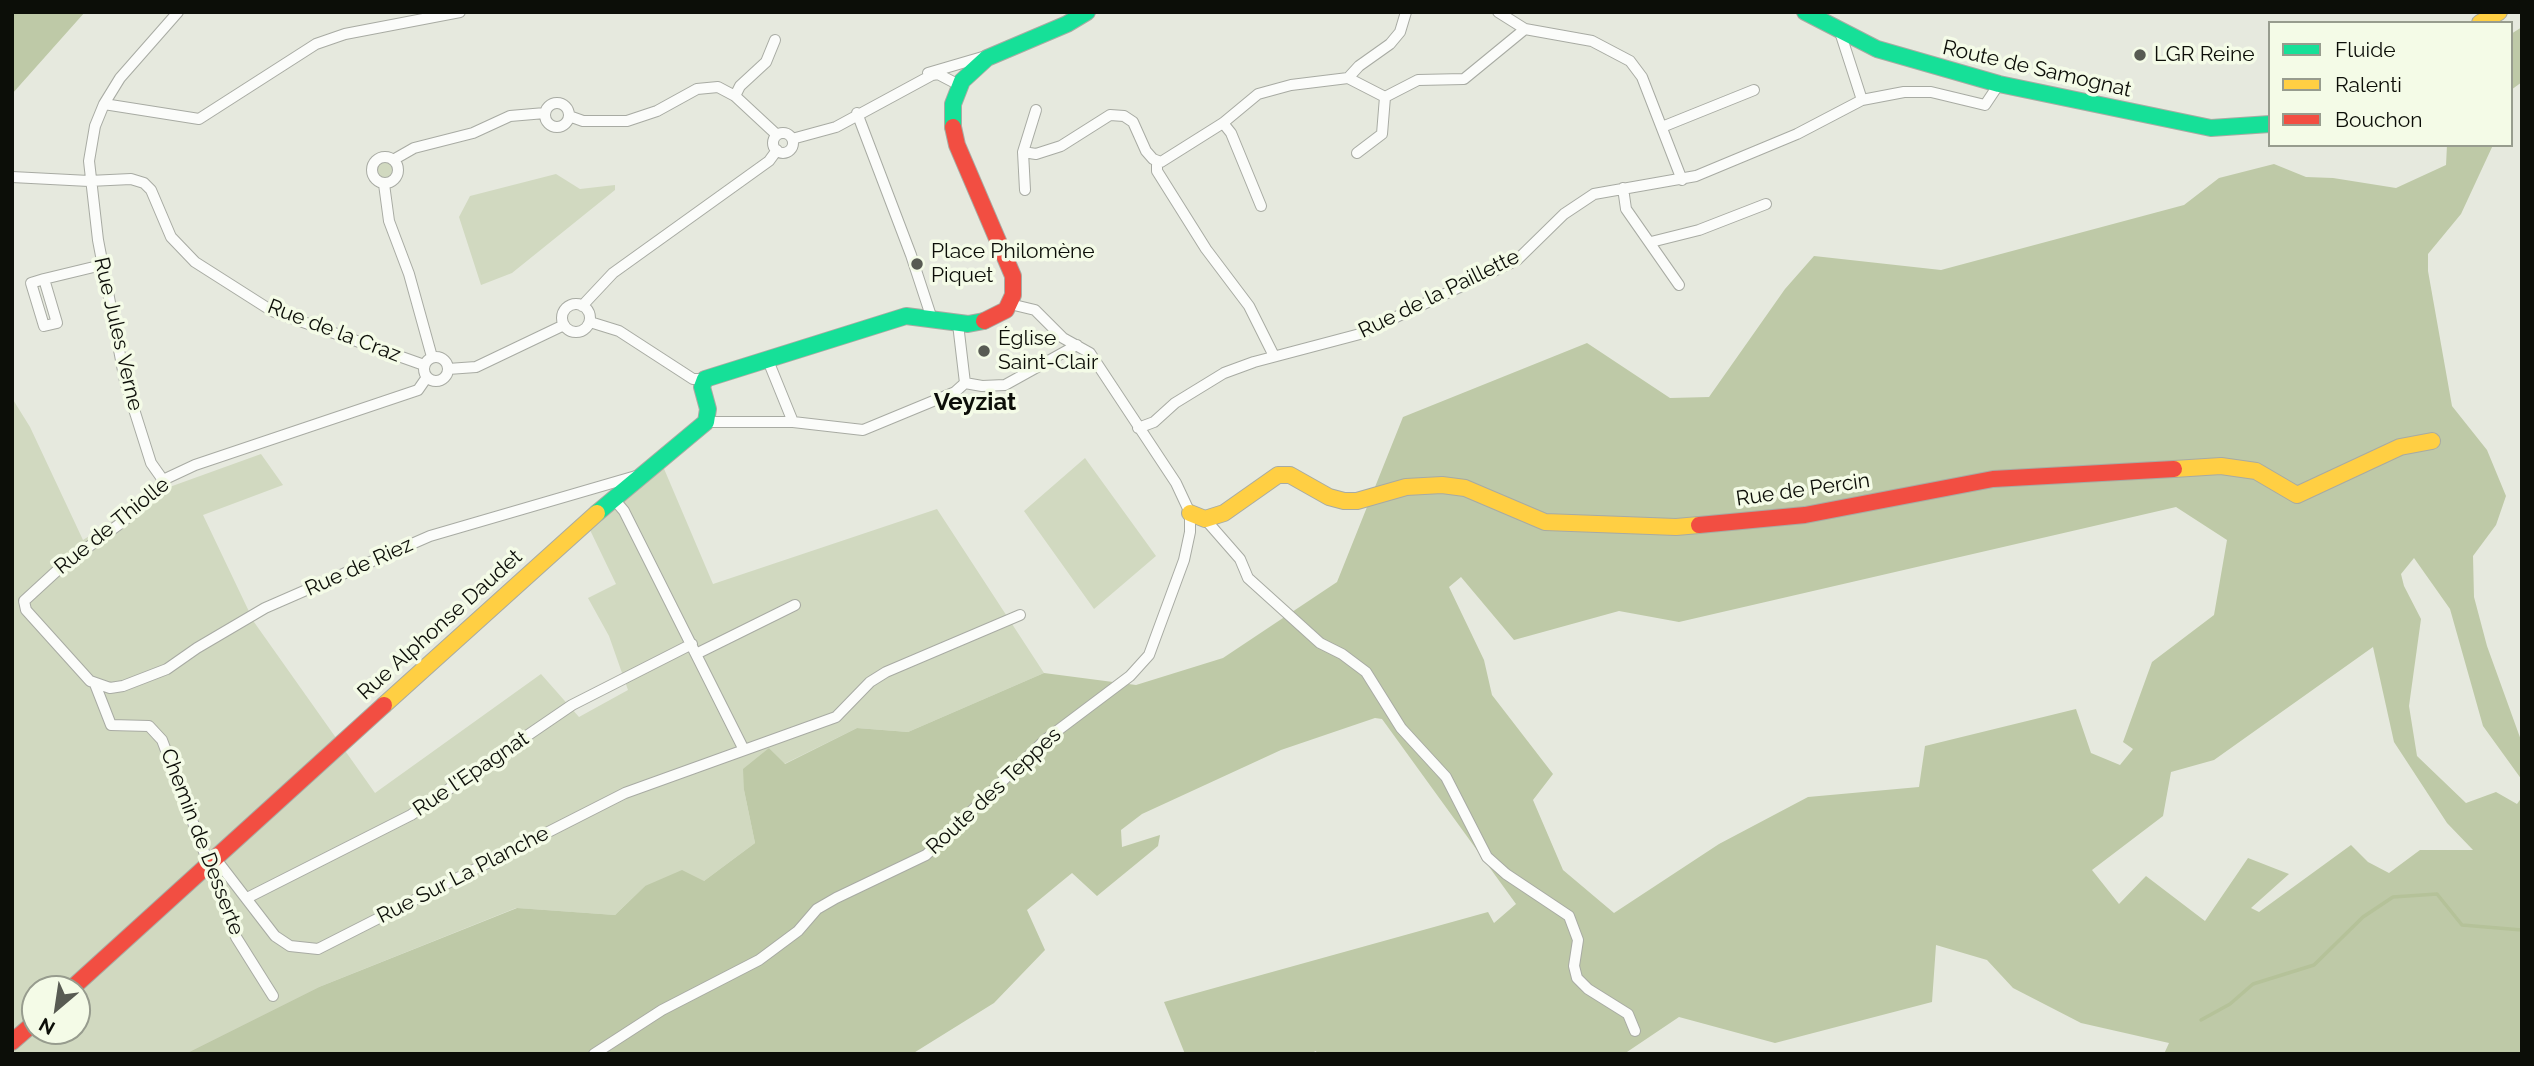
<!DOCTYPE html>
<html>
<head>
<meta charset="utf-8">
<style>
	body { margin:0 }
	#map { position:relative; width:2534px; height:1066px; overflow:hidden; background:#e6e9de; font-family:Raleway,sans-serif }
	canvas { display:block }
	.frame { position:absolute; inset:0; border:14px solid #0c0e08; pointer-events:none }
	.legend { position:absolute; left:2268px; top:21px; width:245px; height:126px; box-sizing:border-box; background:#f4fbe7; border:2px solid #979c8e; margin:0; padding:9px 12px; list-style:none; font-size:21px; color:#0c0e08 }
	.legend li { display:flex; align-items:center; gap:14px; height:35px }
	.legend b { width:35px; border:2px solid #979c8e }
	.north { position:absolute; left:21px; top:975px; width:70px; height:70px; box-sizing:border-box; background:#f4fbe7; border:2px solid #979c8e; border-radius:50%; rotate:209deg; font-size:19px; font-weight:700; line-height:28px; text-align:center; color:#0c0e08 }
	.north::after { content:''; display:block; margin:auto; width:24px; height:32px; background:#585b53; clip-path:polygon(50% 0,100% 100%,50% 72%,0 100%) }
</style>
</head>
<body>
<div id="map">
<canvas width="2534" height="1066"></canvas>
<div class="frame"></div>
<ul class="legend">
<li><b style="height:9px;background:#16e098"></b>Fluide</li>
<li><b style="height:9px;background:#ffcf43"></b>Ralenti</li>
<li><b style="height:9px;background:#f24e42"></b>Bouchon</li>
</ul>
<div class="north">N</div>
</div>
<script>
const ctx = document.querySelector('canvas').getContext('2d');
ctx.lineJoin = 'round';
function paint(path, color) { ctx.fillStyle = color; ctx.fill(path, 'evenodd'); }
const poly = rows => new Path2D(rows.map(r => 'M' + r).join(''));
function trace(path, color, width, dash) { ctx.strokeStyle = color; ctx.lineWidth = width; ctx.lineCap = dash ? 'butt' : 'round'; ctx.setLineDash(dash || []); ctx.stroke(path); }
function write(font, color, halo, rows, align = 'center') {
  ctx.font = font + ' Raleway,sans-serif'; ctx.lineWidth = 7; ctx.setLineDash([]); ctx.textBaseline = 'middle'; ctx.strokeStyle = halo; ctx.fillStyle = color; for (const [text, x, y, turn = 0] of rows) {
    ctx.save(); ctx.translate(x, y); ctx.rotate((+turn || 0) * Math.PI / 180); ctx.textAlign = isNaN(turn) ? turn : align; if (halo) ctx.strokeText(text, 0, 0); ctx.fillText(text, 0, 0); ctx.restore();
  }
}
paint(poly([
	'376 170a9 9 0 1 1 18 0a9 9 0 1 1-18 0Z',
	[556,174,580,189,615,185,615,190,512,273,481,285,459,217,470,196],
	[12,398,30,427,83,540,164,489,261,454,283,485,203,515,254,622,375,793,541,674,579,717,628,690,609,636,588,598,616,584,590,530,662,464,713,584,937,509,1044,673,908,732,857,728,784,764,769,748,744,790,755,843,704,881,645,886,615,915,516,908,319,987,185,1054,12,1054],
	[35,989,77,989,77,1031,35,1031],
	[1085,458,1156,556,1094,609,1024,511]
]), '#d1d9c0');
paint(poly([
	[12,12,85,12,12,94],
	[2522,27,2522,82,2511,90,2511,34],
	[2447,145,2493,145,2461,214,2428,254,2428,271,2452,406,2487,450,2506,496,2496,525,2473,556,2474,597,2487,646,2522,743,2522,780,2483,726,2450,609,2414,558,2401,574,2404,586,2421,619,2409,706,2417,756,2466,803,2496,792,2517,804,2522,797,2522,1054,2164,1054,2169,1043,2081,1023,2013,988,1987,960,1936,945,1932,1002,1775,1043,1679,1017,1624,1054,1317,1054,1316,1051,1309,1054,1185,1054,1164,1002,1488,912,1494,923,1516,904,1382,719,1375,718,1281,750,1142,814,1121,830,1122,847,1160,835,1158,846,1097,896,1072,873,1027,910,1045,950,994,1003,912,1054,185,1054,319,987,517,908,615,915,645,886,682,870,704,881,755,843,744,790,743,769,769,748,785,764,857,728,908,732,1044,673,1136,685,1223,658,1337,582,1403,417,1587,343,1670,398,1709,397,1785,289,1814,256,1941,270,2184,205,2219,178,2274,164,2306,177,2333,178,2396,188,2446,165],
	[2176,507,2227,540,2214,615,2152,662,2123,742,2133,749,2120,765,2091,753,2076,709,1925,746,1919,787,1808,797,1719,844,1614,913,1563,870,1533,800,1553,774,1492,695,1484,660,1449,587,1461,577,1514,640,1619,611,1679,622],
	[2373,647,2394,742,2447,823,2473,850,2420,850,2389,873,2368,862,2351,845,2259,912,2251,908,2289,874,2248,858,2205,921,2146,876,2119,904,2092,870,2163,816,2171,772,2214,760]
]), '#bec9a7');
trace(poly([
	[2201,1020,2230,1004,2253,984,2314,965,2363,917,2393,897,2437,894,2462,925,2522,930]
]), '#b5c299', 3.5);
const street = poly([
	[1498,12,1525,29,1592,41,1630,61,1642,77,1682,180],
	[1840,32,1862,100],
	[928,73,986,56],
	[1348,78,1385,97,1418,80,1464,79,1525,29],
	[735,96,740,86,766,62,775,40],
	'545 115a12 12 0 1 1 24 0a12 12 0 1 1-24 0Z',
	[104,104,199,119,316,44,345,34,460,12],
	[857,113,911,255,932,319],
	[569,116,583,121,627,121,657,111,697,89,718,87,735,96,777,135],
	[1223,123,1231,133,1261,206],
	[1662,127,1754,90],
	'773 143a10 10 0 1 1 20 0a10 10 0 1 1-20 0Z',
	[792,139,836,127,932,75,938,74,959,85],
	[1023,152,1036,154,1061,146,1110,115,1124,116,1133,122,1146,151,1153,159,1161,162,1223,123,1258,94,1291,85,1348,78,1359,66,1390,44,1400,32,1406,12],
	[1357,153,1382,134,1385,97],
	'372 170a13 13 0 1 1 26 0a13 13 0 1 1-26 0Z',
	[393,160,414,148,473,133,510,116,545,113],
	[1157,161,1157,171,1206,249,1249,306,1274,356],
	[12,177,89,181,131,179,144,183,151,190,171,237,195,262,272,311,424,365],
	[384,184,389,221,409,274,432,357],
	[1623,188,1626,209,1679,285],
	[1025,190,1023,152,1036,110],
	[1651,242,1699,230,1766,204],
	[44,279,57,323,44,326,31,283,44,279,102,265],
	'562 318a14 14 0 1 1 28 0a14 14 0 1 1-28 0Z',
	[582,306,613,273,769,161,777,150],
	[590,322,619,331,693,379,705,379],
	[958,324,965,383],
	'424 369a12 12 0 1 1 24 0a12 12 0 1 1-24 0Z',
	[767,358,793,422],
	[448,369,476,367,564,325],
	[427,377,418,390,195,465,163,480,156,491,121,523,61,567,24,601,26,610,90,681,110,688,123,686,167,669,197,648,265,608,430,536,636,476],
	[965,383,982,386,1005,385,1077,345],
	[706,422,793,422,863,430,955,392,965,383],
	[1138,428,1154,422,1175,403,1224,373,1254,362,1360,334,1517,260,1564,214,1594,194,1696,176,1797,134,1862,100,1904,92,1931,92,1985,105,1999,84],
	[163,480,151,463,125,381,98,240,89,161,95,126,104,104,120,78,178,12],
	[613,498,624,511,743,748],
	[1205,519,1240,559,1248,578,1320,643,1342,654,1366,672,1401,728,1446,777,1487,857,1506,874,1569,916,1578,940,1574,966,1577,978,1588,989,1628,1014,1635,1031],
	[696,654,795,605],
	[95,684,111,725,149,726,162,740,236,937,273,996],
	[215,858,275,936,290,946,318,949,625,793,836,717,870,682,886,672,1020,615],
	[247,898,411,815,572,705,692,644],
	[594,1054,662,1010,759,960,798,931,817,909,836,898,926,855,1045,740,1130,676,1149,655,1184,560,1190,532,1190,513,1176,483,1090,353,1063,338,1035,310,1010,304]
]);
const fast = poly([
	[1805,12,1877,49,1999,84,2211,128,2270,124],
	[953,127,953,104,962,81,987,58,1067,24,1087,12],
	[597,513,706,422,708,409,702,387,705,379,906,316,968,324,984,321]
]);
const slow = poly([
	[2480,23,2499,12],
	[2174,469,2221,466,2256,471,2297,495,2400,447,2432,441],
	[1190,513,1205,519,1224,513,1278,475,1290,475,1329,497,1344,501,1357,501,1406,487,1442,485,1465,488,1545,522,1676,527,1699,525],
	[384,705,597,513]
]);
const jam = poly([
	[953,127,957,145,1013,276,1013,295,1006,310,984,321],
	[1699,525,1805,515,1993,479,2174,469],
	[71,989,384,705],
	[12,1042,35,1022]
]);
trace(street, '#a8aba3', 12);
trace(fast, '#a8aba3', 18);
trace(slow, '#a8aba3', 18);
trace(jam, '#a8aba3', 18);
trace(street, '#fbfcfa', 10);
trace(fast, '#16e098', 16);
trace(slow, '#ffcf43', 16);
trace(jam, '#f24e42', 16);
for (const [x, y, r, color] of [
	[2140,55,7,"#585b53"],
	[917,264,7,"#585b53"],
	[984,351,7,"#585b53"]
]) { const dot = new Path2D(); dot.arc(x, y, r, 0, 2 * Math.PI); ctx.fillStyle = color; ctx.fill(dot); trace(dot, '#f4fbe7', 2.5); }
write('21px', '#0c0e08', '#f4fbe7', [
	["LGR Reine",2154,55],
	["Place Philomène",931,252],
	["Piquet",931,276],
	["Église",998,339],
	["Saint-Clair",998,363]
], 'left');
write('21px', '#0c0e08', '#f4fbe7', [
	["Route de Samognat",2037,69,13],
	["Rue de la Paillette",1439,294,-26],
	["Rue de la Craz",334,331,21],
	["Rue Jules Verne",118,334,77],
	["Rue de Percin",1803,490,-8],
	["Rue de Thiolle",112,526,-39],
	["Rue de Riez",359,567,-24],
	["Rue Alphonse Daudet",440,625,-42],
	["Rue l'Epagnat",471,774,-34],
	["Route des Teppes",994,791,-43],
	["Chemin de Desserte",202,842,69],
	["Rue Sur La Planche",463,875,-27]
]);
write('bold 24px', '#0c0e08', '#f4fbe7', [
	["Veyziat",975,403]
]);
</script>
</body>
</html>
